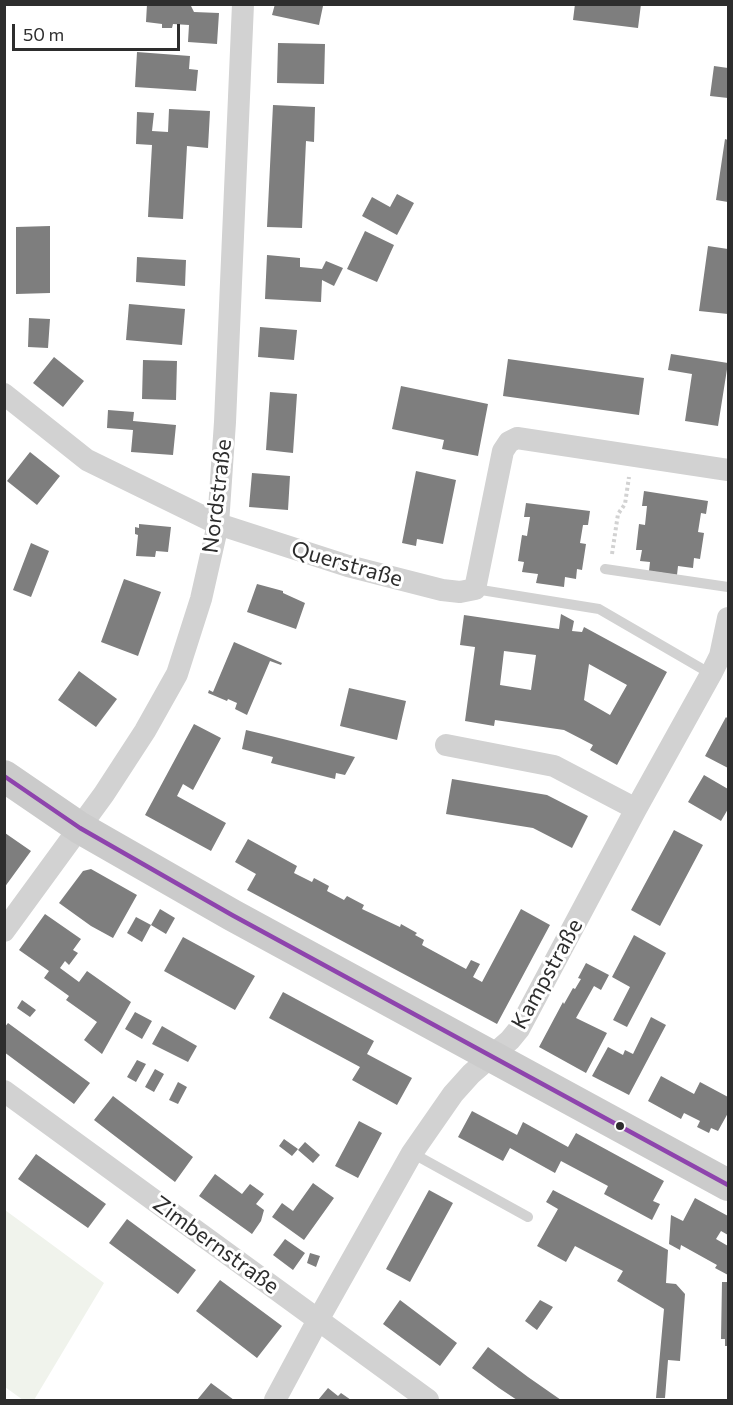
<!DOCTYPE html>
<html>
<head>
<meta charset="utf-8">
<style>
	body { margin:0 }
	#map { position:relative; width:733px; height:1405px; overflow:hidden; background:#fff; font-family:Commissioner,sans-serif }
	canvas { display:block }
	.frame { position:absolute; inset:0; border:6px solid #2d2d2d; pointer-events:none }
	.scale { position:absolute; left:12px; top:24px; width:168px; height:27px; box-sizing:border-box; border:3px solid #2d2d2d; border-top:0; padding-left:8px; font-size:18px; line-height:21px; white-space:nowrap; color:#2d2d2d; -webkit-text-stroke:4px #fff; paint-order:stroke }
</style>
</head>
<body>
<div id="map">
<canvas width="733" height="1405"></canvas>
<div class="frame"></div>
<div class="scale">50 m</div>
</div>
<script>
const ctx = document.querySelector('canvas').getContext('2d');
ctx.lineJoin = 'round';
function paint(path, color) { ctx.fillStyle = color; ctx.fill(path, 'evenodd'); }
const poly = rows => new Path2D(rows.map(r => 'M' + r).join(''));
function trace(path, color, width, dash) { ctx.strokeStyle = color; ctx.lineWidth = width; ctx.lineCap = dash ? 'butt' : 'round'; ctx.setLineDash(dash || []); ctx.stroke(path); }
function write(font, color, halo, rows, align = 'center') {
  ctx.font = font + ' Commissioner,sans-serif'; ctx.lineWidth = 6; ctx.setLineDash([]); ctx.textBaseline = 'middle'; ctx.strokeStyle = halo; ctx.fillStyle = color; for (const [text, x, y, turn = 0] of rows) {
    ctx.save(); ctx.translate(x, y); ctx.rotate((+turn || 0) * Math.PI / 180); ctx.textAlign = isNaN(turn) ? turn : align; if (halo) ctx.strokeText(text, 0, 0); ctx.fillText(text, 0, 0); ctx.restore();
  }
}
paint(poly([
	[5,1210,104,1283,34,1400,23,1400,5,1387]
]), '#f0f3ec');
paint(poly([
	[147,4,190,4,194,12,219,13,217,44,188,42,189,25,173,24,172,28,162,28,162,24,146,22],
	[275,4,323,6,319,25,272,15],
	[575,4,641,4,638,28,573,20],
	[278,43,325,44,324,84,277,83],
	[137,52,190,56,189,69,198,70,196,91,135,87],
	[714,66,728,68,728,98,710,96],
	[273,105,315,107,314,142,306,141,302,228,267,227],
	[169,109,210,111,208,148,187,146,183,219,148,217,152,145,136,144,137,112,154,113,152,131,168,132],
	[725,139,728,140,728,202,716,200],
	[397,194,414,203,397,235,362,216,372,197,390,207],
	[50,226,50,293,16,294,16,227],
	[365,231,394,245,377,282,347,269],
	[708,246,728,249,728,314,699,311],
	[267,255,300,258,300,267,322,269,326,261,343,268,334,286,322,280,321,302,265,299],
	[137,257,186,260,185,286,136,282],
	[129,304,185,309,182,345,126,340],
	[29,318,50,319,48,348,28,347],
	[260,327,297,330,294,360,258,357],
	[671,354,728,363,718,426,685,421,692,374,668,370],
	[54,357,84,381,63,407,33,383],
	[508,359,644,378,639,415,503,396],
	[143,360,177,361,176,400,142,399],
	[401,386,488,404,478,456,442,449,444,440,392,429],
	[270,392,297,394,293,453,266,450],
	[108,410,134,412,133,421,176,425,173,455,131,452,133,430,107,428],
	[30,452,60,476,37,505,7,481],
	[416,471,456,480,443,544,417,539,416,546,402,543],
	[252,473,290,476,288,510,249,507],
	[644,491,708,501,706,514,701,513,698,532,704,533,700,559,694,558,693,568,678,566,677,575,649,571,650,562,640,561,642,550,636,550,639,524,645,525,647,506,642,506],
	[526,503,590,511,588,525,583,525,580,543,586,544,582,570,577,569,576,579,565,577,564,587,536,583,538,574,522,572,524,562,518,561,522,535,527,536,530,517,524,517],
	[139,524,171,527,168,552,156,551,155,557,136,556,138,535,135,534,135,527,139,528],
	[31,543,49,551,31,597,13,590],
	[124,579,161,592,138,656,101,642],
	[257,584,283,591,283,593,305,603,296,629,247,612],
	[561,614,574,621,572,631,582,632,584,627,667,672,617,765,590,750,593,745,564,730,495,720,494,726,465,721,475,647,460,645,464,615,559,629],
	[504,651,536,655,531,690,500,685],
	[589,664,627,685,610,715,584,700],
	[234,642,282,663,281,665,270,661,247,715,235,709,237,703,228,699,227,701,208,693,209,690,213,692],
	[79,671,117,699,96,727,58,700],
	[349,688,406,701,397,740,340,726],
	[726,717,728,719,728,768,705,756],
	[194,724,221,738,193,790,183,784,177,796,226,823,211,851,145,815],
	[246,730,271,736,355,757,345,775,336,773,335,779,271,763,273,757,242,749],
	[704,775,728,789,728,809,721,821,688,802],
	[452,779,547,795,588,816,572,848,533,828,446,814],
	[674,830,703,845,660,926,631,910],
	[5,833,31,851,4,888,4,835],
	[248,839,297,866,294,873,312,882,314,878,329,886,327,891,344,900,347,896,364,905,362,909,400,927,401,924,417,933,415,935,424,940,422,945,466,969,471,960,480,964,473,977,482,982,521,909,550,925,497,1024,247,890,256,874,235,862],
	[91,869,137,895,113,938,91,926,59,903,83,871],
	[160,909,175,918,166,934,151,925,142,942,127,933,136,917,151,925],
	[45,914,81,939,73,950,78,953,69,965,65,961,60,968,79,982,87,971,131,1002,102,1054,84,1040,97,1022,66,1000,69,996,44,978,49,971,19,950],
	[634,935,666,953,627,1027,613,1020,630,987,612,977],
	[183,937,255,976,235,1010,164,971],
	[586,963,609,975,601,990,594,986,576,1018,607,1033,586,1073,539,1047,563,1002,564,1004,573,988,575,989,581,979,578,978],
	[283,992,374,1041,367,1054,412,1078,397,1105,352,1080,360,1067,269,1018],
	[22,1000,36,1010,30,1017,17,1008],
	[135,1012,152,1021,142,1039,125,1029],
	[651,1017,666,1025,629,1095,592,1076,608,1047,623,1055,625,1050,633,1054],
	[8,1023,90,1083,74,1104,4,1052,4,1028],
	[162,1026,197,1046,188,1062,152,1044],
	[137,1060,146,1064,136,1082,127,1077],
	[155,1069,164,1074,154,1092,145,1087],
	[661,1076,694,1094,700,1082,728,1097,728,1113,718,1131,711,1128,709,1133,697,1127,700,1121,684,1113,681,1119,648,1101],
	[178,1082,187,1087,178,1104,169,1100],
	[113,1096,193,1157,175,1182,94,1120],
	[472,1111,517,1135,523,1122,568,1147,576,1133,664,1181,653,1201,660,1204,652,1220,604,1194,608,1186,561,1161,555,1173,510,1148,503,1161,458,1137],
	[359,1121,382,1133,358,1178,335,1166],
	[284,1139,298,1149,292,1156,279,1146],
	[305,1142,320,1155,313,1163,298,1150],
	[36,1154,106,1204,88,1228,18,1179],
	[215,1174,242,1194,250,1184,264,1194,256,1204,264,1210,261,1221,252,1234,199,1196],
	[313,1183,334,1198,304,1240,272,1217,282,1203,293,1211],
	[429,1190,453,1203,410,1282,386,1269],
	[553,1190,668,1250,666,1283,676,1284,685,1294,680,1361,668,1360,665,1398,656,1398,664,1309,617,1281,623,1271,575,1246,566,1262,537,1246,558,1209,546,1202],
	[695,1198,728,1216,728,1235,721,1231,716,1239,728,1246,728,1275,715,1268,717,1265,681,1245,680,1250,669,1244,671,1215,683,1221],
	[127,1219,196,1270,178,1294,109,1243],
	[285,1239,305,1253,293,1270,273,1255],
	[310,1253,320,1256,316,1267,307,1263],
	[220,1280,282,1326,257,1358,196,1311],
	[722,1282,728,1282,728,1346,725,1346,725,1339,721,1339],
	[400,1300,457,1343,440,1366,383,1324],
	[540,1300,553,1307,537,1330,525,1321],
	[488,1347,528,1377,561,1400,517,1400,499,1388,472,1368],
	[211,1383,234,1400,197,1400],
	[328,1388,338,1396,341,1393,351,1400,318,1400]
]), '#7e7e7e');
trace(poly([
	[612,554,618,514,625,504,629,477]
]), '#d2d2d2', 4, [3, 3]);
trace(poly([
	[605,569,728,587],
	[475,589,599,609,711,674],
	[412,1153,528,1217]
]), '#d2d2d2', 10);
trace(poly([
	[4,394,87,460,218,524,348,566,442,590,460,592,475,589,503,451,509,442,517,438,728,470],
	[446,745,554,766,636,809],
	[4,931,104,794,145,731,177,674,201,599,218,524,225,422,243,4],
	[4,1091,428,1400],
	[275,1400,318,1320,412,1153,453,1094,471,1074,510,1040,519,1029,636,809,711,674,720,656,728,618]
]), '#d2d2d2', 22);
trace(poly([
	[4,776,80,828,232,915,728,1185]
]), '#cbcbcb', 32);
trace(poly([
	[4,776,80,828,232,915,728,1185]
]), '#8e44ad', 4.5);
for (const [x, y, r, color] of [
	[620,1126,5,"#2d2d2d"]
]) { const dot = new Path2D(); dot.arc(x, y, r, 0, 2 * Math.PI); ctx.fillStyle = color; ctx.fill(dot); trace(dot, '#fff', 2); }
write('22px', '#2d2d2d', '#fff', [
	["Nordstraße",217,496,-83],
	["Querstraße",347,564,16],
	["Kampstraße",547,974,-61],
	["Zimbernstraße",216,1245,36]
]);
</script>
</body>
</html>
